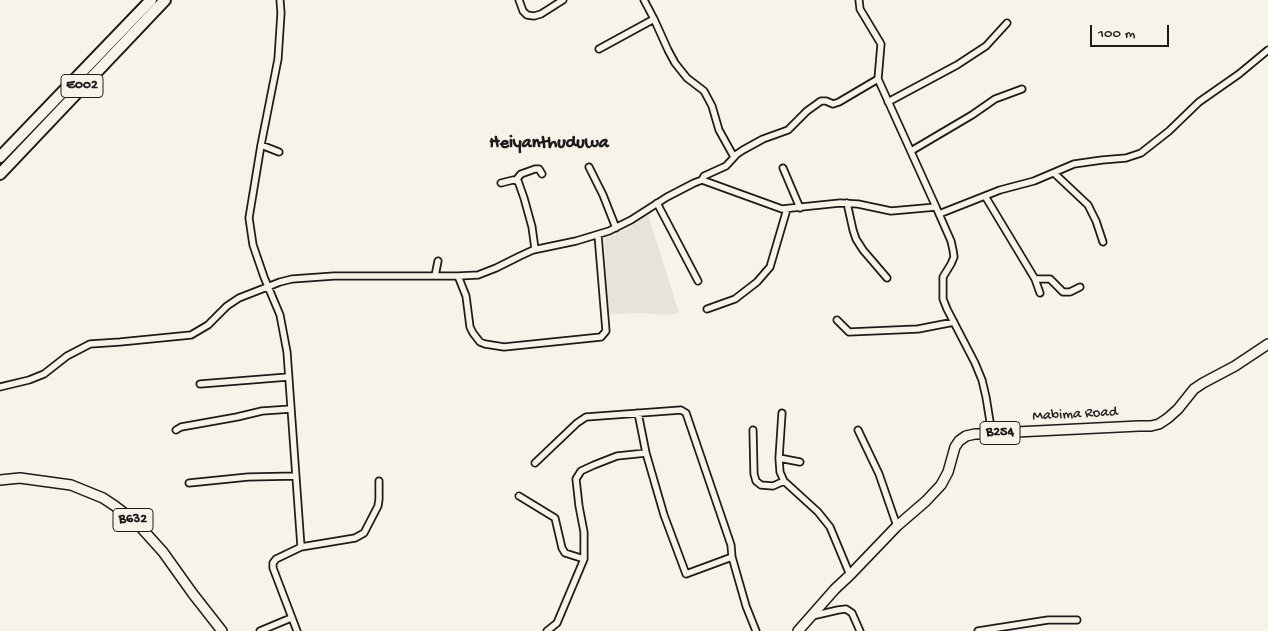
<!DOCTYPE html>
<html>
<head>
<meta charset="utf-8">
<style>
	body { margin:0 }
	#map { position:relative; width:1268px; height:631px; overflow:hidden; background:#f7f3e8; font-family:"Gochi Hand",sans-serif }
	canvas { display:block }
	.scale { position:absolute; left:1090px; top:25px; width:79px; height:22px; box-sizing:border-box; border:2px solid #1c1c1c; border-top:0; padding-left:6px; font-size:15px; line-height:18px; white-space:nowrap; color:#1c1c1c; -webkit-text-stroke:4px #f7f3e8; paint-order:stroke }
</style>
</head>
<body>
<div id="map">
<canvas width="1268" height="631"></canvas>
<div class="scale">100 m</div>
</div>
<script>
const ctx = document.querySelector('canvas').getContext('2d');
ctx.lineJoin = 'round';
function paint(path, color) { ctx.fillStyle = color; ctx.fill(path, 'evenodd'); }
const poly = rows => new Path2D(rows.map(r => 'M' + r).join(''));
function trace(path, color, width, dash) { ctx.strokeStyle = color; ctx.lineWidth = width; ctx.lineCap = dash ? 'butt' : 'round'; ctx.setLineDash(dash || []); ctx.stroke(path); }
function write(font, color, halo, rows, align = 'center') {
  ctx.font = font + ' "Gochi Hand",sans-serif'; ctx.lineWidth = 4; ctx.setLineDash([]); ctx.textBaseline = 'middle'; ctx.strokeStyle = halo; ctx.fillStyle = color; for (const [text, x, y, turn = 0] of rows) {
    ctx.save(); ctx.translate(x, y); ctx.rotate((+turn || 0) * Math.PI / 180); ctx.textAlign = isNaN(turn) ? turn : align; if (halo) ctx.strokeText(text, 0, 0); ctx.fillText(text, 0, 0); ctx.restore();
  }
}
paint(poly([
	[648,214,679,313,666,315,643,313,609,314,604,238,611,236,628,228]
]), '#e6e3d9');
const street = poly([
	[280,0,281,13,278,59,261,145,249,218,253,245,264,277,280,315,287,352,301,547],
	[519,0,523,11,527,15,534,16,541,14,563,0],
	[644,0,654,19,668,50,675,63,687,78,704,91,712,106,719,130,734,157],
	[859,0,860,9,881,44,878,79,936,207],
	[599,49,654,19],
	[888,102,957,65,986,46,1007,23],
	[261,145,279,152],
	[911,151,972,115,995,99,1022,89],
	[589,167,603,195,616,228],
	[783,168,800,208],
	[1054,173,1088,205,1096,221,1103,242],
	[516,180,521,174,535,169,539,169,542,174],
	[702,180,704,176,726,166,737,154,743,150,763,139,788,130,807,111,821,101,826,101,833,104,839,102,878,79],
	[501,183,513,180,518,181,524,198,532,227,535,249],
	[985,196,1035,279],
	[657,203,698,281],
	[847,203,853,230,856,239,863,250,887,278],
	[939,214,1000,190,1034,181,1074,164,1102,160,1126,158,1141,153,1169,131,1199,102,1239,74,1268,50],
	[435,276,438,261],
	[458,276,466,296,470,327,473,333,480,342,485,344,504,347,601,337,606,331,598,235],
	[1040,293,1035,279,1050,279,1063,292,1070,292,1080,287],
	[707,309,735,299,757,282,770,267,787,209],
	[837,320,849,332,918,329,954,322],
	[200,384,288,377],
	[0,387,29,380,44,374,67,356,90,344,120,342,191,335,208,325,227,306,239,298,280,282,292,279,334,276,458,276,478,275,496,268,520,256,533,250,576,241,609,231,631,220,667,197,694,183,702,180,782,209,840,203,858,204,891,211,936,207,951,241,953,250,954,257,951,264,943,277,943,299,947,309,975,363,982,380,986,397,992,434],
	[638,413,646,453,664,515,686,574,732,557],
	[782,413,779,458,780,472,784,481,818,512,830,527,850,575],
	[176,430,181,427,237,417,262,411,291,409],
	[753,430,754,474,756,481,761,485,773,486,784,481],
	[858,430,879,474,897,526],
	[779,458,800,462],
	[535,463,577,423,586,417,681,410,686,413,731,545,732,557,746,606,756,631],
	[189,483,248,477,296,476],
	[519,496,555,518,562,548,565,553,584,559],
	[812,616,838,610,846,609,852,613,860,631],
	[260,631,291,618],
	[297,631,273,568,273,563,276,559,301,547,355,538,364,533,378,506,379,499,379,481],
	[547,631,557,623,584,559,584,532,579,506,576,479,581,471,594,465,617,456,646,453],
	[978,631,1048,620,1077,620]
]);
const primary = poly([
	[0,480,20,478,71,485,103,498,115,506,136,522,163,552,193,594,222,631],
	[798,631,835,589,850,575,897,526,926,501,941,485,948,472,955,447,959,441,966,436,975,434,992,434,1016,432,1139,426,1151,426,1159,424,1168,418,1178,409,1194,389,1203,383,1235,366,1268,344]
]);
const highway = poly([
	[0,157,151,0],
	[0,174,165,0]
]);
trace(street, '#1c1c1c', 9);
trace(primary, '#1c1c1c', 12);
trace(highway, '#1c1c1c', 14);
trace(street, '#f7f3e8', 5.5);
trace(primary, '#f7f3e8', 9);
trace(highway, '#f7f3e8', 10);
for (const [x, y, w] of [
	[82,86,42],
	[1000,433,40],
	[133,520,40]
]) { const box = new Path2D(); box.roundRect(x - w / 2, y - 11.5, w, 23, 4); ctx.fillStyle = '#f7f3e8'; ctx.fill(box); trace(box, '#1c1c1c', 1); }
write('bold 14px', '#1c1c1c', null, [
	["E002",82,86],
	["B254",1000,433],
	["B632",133,520]
]);
write('15px', '#1c1c1c', '#f7f3e8', [
	["Mabima Road",1075,415,-3]
]);
write('bold 18px', '#1c1c1c', '#f7f3e8', [
	["Heiyanthuduwa",549,144]
]);
</script>
</body>
</html>
